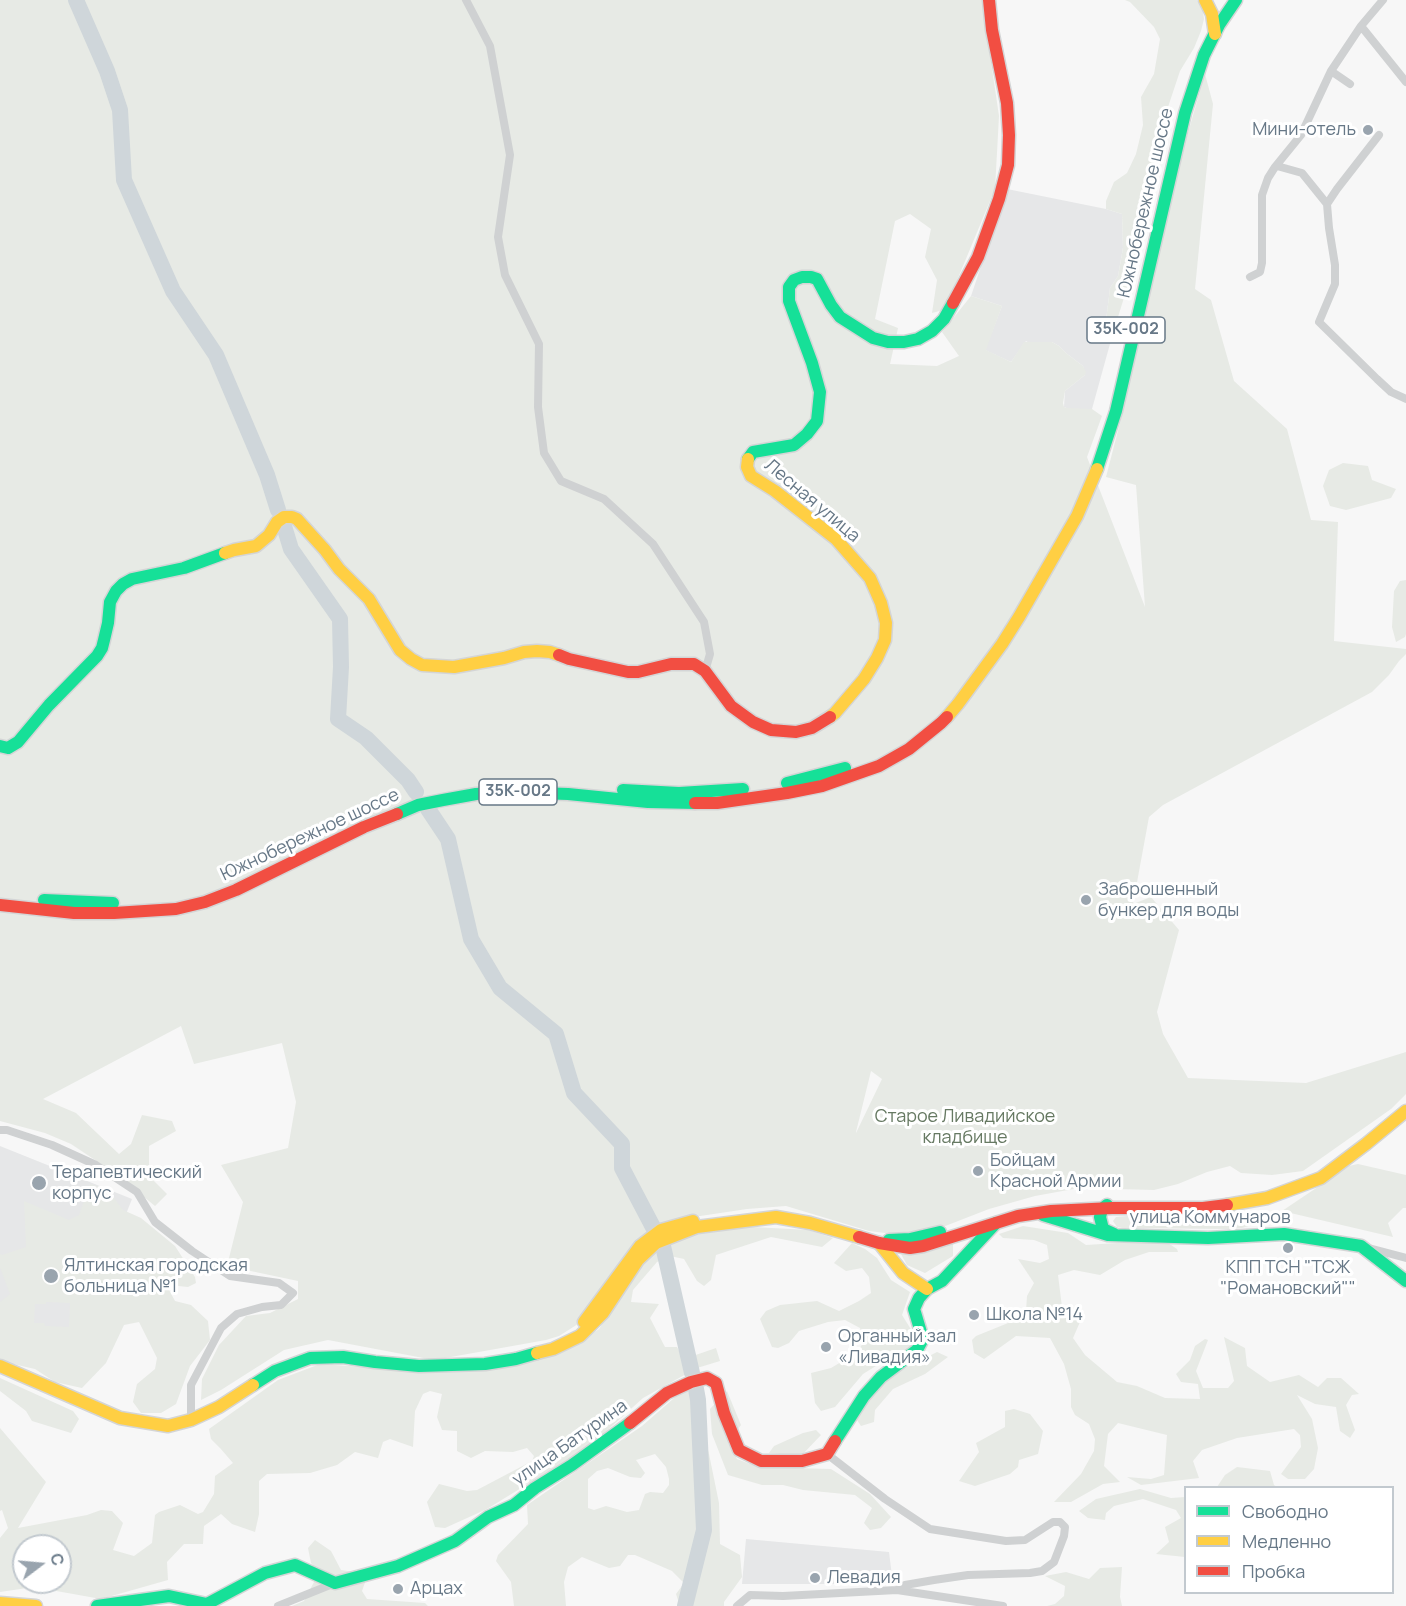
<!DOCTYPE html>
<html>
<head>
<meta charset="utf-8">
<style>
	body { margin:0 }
	#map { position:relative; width:1406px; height:1606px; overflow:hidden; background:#f7f7f7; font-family:Manrope,sans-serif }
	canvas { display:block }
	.legend { position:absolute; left:1184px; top:1486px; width:210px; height:108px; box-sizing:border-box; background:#fff; border:2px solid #c2c9cf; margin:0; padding:8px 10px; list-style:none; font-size:18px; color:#677887 }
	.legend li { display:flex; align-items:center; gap:12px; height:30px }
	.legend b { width:30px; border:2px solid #c2c9cf }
	.north { position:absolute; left:12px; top:1534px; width:60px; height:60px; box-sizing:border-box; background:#fff; border:2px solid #c2c9cf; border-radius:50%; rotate:74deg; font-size:16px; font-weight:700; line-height:24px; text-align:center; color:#677887 }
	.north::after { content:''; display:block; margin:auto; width:21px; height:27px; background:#99a4ae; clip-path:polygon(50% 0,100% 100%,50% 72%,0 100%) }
</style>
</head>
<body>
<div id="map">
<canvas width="1406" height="1606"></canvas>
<ul class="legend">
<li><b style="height:8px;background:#16e098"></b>Свободно</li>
<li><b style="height:8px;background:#ffcf43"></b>Медленно</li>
<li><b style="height:8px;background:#f24e42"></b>Пробка</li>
</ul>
<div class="north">С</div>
</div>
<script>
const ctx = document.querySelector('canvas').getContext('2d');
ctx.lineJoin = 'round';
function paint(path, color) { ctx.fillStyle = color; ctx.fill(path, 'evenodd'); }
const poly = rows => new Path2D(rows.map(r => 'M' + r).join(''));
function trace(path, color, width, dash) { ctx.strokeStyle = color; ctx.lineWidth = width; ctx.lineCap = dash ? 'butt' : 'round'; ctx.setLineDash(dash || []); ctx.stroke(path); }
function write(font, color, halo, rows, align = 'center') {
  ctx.font = font + ' Manrope,sans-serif'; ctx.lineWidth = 6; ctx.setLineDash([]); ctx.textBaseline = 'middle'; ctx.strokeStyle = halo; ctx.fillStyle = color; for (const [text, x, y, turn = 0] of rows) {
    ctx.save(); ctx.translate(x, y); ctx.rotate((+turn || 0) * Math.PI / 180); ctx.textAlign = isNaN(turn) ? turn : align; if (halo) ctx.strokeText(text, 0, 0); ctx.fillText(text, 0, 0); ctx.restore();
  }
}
paint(poly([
	[1007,189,1106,209,1122,214,1123,248,1118,276,1110,288,1105,329,1113,333,1092,409,1069,409,1064,407,1065,391,1085,375,1083,366,1066,353,1059,346,1052,342,1029,343,1026,341,1011,362,985,350,1002,306,971,296],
	[0,1146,132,1199,60,1379,0,1353],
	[746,1539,889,1552,893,1584,742,1584]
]), '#e6e7e8');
paint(poly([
	[0,0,982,0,999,116,995,189,953,290,943,310,932,313,937,280,925,257,931,229,910,214,895,221,875,319,898,328,890,364,937,366,959,356,942,332,971,296,1002,306,986,350,1011,362,1024,342,1052,342,1059,346,1066,353,1083,366,1086,372,1085,375,1065,391,1063,403,1064,407,1067,408,1092,409,1102,416,1087,457,1145,607,1136,485,1106,477,1121,419,1163,219,1205,74,1213,104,1195,289,1211,300,1234,381,1287,429,1311,520,1338,522,1334,641,1406,649,1406,654,1399,661,1389,675,1372,692,1163,805,1149,817,1133,904,1151,897,1179,930,1157,1012,1163,1034,1188,1078,1306,1083,1406,1052,1406,1094,1391,1109,1303,1171,1272,1175,1241,1173,1230,1166,1207,1172,1178,1184,1154,1190,1079,1188,1035,1196,989,1209,935,1230,901,1235,869,1231,786,1206,747,1209,667,1221,644,1234,623,1261,578,1324,559,1336,546,1340,434,1360,328,1340,284,1350,221,1390,201,1400,202,1379,219,1345,246,1316,270,1313,298,1299,298,1281,227,1266,243,1202,221,1165,288,1148,296,1102,282,1043,194,1064,181,1026,43,1099,76,1113,119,1154,131,1144,142,1115,172,1121,176,1131,149,1146,149,1176,167,1194,155,1206,116,1174,71,1144,45,1133,0,1121],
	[871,1071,882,1079,856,1133,856,1132],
	[1125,0,1197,0,1203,11,1204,19,1201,31,1194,48,1180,71,1162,125,1137,256,1113,333,1105,329,1110,288,1118,276,1123,248,1122,214,1106,209,1106,201,1114,182,1127,173,1136,154,1143,125,1141,97,1154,74,1160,39,1154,27,1130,2],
	[1343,463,1368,466,1372,480,1396,489,1391,498,1346,510,1330,506,1323,486,1329,470],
	[1406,580,1406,634,1405,637,1396,642,1392,627,1394,591,1400,581],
	[1358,1164,1406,1175,1406,1208,1403,1208,1388,1223,1393,1237,1282,1211,1349,1166],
	[90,1184,108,1190,123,1210,141,1218,175,1246,195,1277,196,1283,188,1287,169,1285,168,1288,175,1301,191,1305,208,1321,210,1340,190,1366,176,1404,161,1413,141,1413,133,1402,137,1384,155,1369,157,1358,139,1322,124,1325,106,1363,82,1388,55,1382,35,1369,13,1364,0,1359,0,1302,10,1294,0,1267,0,1254,2,1255,26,1247,24,1201,69,1220,79,1215],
	[46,1302,70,1303,69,1327,45,1326,44,1323,34,1323,35,1304,46,1304],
	[1241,1215,1255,1224,1242,1228,1228,1229,1122,1228,1117,1227,1113,1221,1116,1217,1127,1216,1207,1217],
	[1023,1226,1068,1233,1086,1245,1148,1241,1168,1243,1177,1249,1178,1252,1149,1252,1125,1260,1100,1275,1074,1270,1058,1275,1062,1307,1080,1322,1073,1338,1085,1355,1117,1382,1137,1386,1165,1398,1200,1399,1198,1384,1181,1382,1176,1374,1190,1360,1195,1346,1205,1339,1208,1340,1196,1371,1203,1388,1228,1388,1234,1381,1224,1337,1245,1348,1247,1366,1270,1382,1299,1375,1318,1387,1327,1378,1341,1378,1359,1394,1352,1395,1346,1405,1355,1430,1350,1438,1340,1431,1336,1407,1315,1404,1297,1395,1312,1419,1318,1448,1314,1469,1305,1479,1288,1479,1281,1474,1301,1447,1300,1435,1294,1429,1237,1438,1202,1450,1193,1461,1199,1478,1141,1485,1127,1477,1151,1479,1164,1475,1167,1435,1118,1423,1108,1434,1104,1466,1120,1482,1103,1484,1071,1502,1054,1502,1081,1474,1094,1451,1095,1439,1089,1424,1075,1415,1071,1407,1071,1389,1064,1364,1050,1338,1016,1336,984,1359,974,1353,972,1340,976,1336,1018,1319,1026,1311,1027,1296,1034,1283,1018,1259,1040,1263,1049,1259,1047,1245,1034,1240,1003,1238,999,1234],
	[753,1227,809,1230,833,1238,822,1247,771,1237,716,1255,711,1280,704,1286,697,1281,684,1259,670,1256,657,1262,633,1290,631,1302,659,1304,650,1318,665,1347,677,1347,684,1359,716,1348,720,1361,697,1368,643,1398,591,1445,487,1509,445,1528,435,1527,427,1502,439,1484,467,1491,477,1490,532,1461,534,1456,527,1448,513,1452,485,1451,471,1458,457,1451,457,1431,442,1430,437,1417,442,1394,430,1391,423,1394,415,1411,413,1447,390,1439,383,1442,378,1458,355,1452,337,1465,310,1473,267,1474,259,1481,259,1514,255,1532,232,1524,221,1514,204,1526,203,1544,184,1544,167,1562,168,1580,101,1599,34,1587,0,1592,0,1538,8,1528,2,1510,0,1511,0,1428,46,1482,18,1528,87,1515,101,1510,112,1511,123,1523,113,1550,134,1556,152,1543,155,1515,159,1512,180,1505,198,1514,203,1512,214,1494,215,1476,233,1463,220,1448,211,1439,209,1429,278,1380,320,1364,436,1372,457,1368,490,1370,535,1361,565,1351,599,1329,645,1257,668,1238,697,1231],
	[64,1544,68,1558,60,1560,60,1582,24,1582,24,1546,56,1546],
	[953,1242,953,1256,925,1273,907,1265,901,1254,921,1253],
	[852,1243,865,1249,877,1258,891,1280,910,1292,902,1315,912,1331,914,1348,892,1356,863,1374,835,1407,821,1411,815,1403,811,1373,831,1368,856,1353,864,1342,860,1328,845,1320,828,1322,799,1331,789,1343,778,1348,772,1347,760,1319,766,1311,780,1305,817,1301,839,1311,859,1301,871,1293,869,1277,862,1268,846,1271,834,1263],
	[937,1352,948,1357,925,1374,893,1389,875,1410,874,1422,861,1426,857,1420,861,1406,894,1374],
	[0,1378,73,1411,79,1419,71,1433,32,1421,26,1411,0,1391],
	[688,1391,693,1400,709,1454,719,1503,720,1544,740,1555,742,1577,724,1602,724,1606,680,1606,676,1594,684,1583,672,1571,635,1555,628,1555,620,1566,609,1568,582,1557,568,1567,564,1582,566,1606,514,1606,511,1582,496,1561,498,1555,528,1524,527,1505,642,1426,681,1392],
	[655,1454,666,1467,669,1479,669,1485,663,1493,650,1492,645,1494,639,1510,627,1512,606,1506,594,1510,588,1508,588,1479,597,1471,608,1468,630,1477,641,1478,645,1473,636,1460],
	[727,1391,741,1425,728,1443,737,1459,758,1467,831,1469,870,1494,891,1517,881,1528,870,1530,864,1523,872,1508,855,1495,803,1490,783,1485,762,1485,728,1475,712,1434,710,1409],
	[1014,1409,1030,1414,1043,1431,1038,1454,1019,1460,1018,1467,1010,1474,975,1486,959,1481,979,1452,976,1443,1005,1427,1005,1411],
	[816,1430,821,1435,801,1456,769,1453,774,1446,803,1433],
	[1237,1467,1270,1471,1274,1485,1277,1487,1217,1487,1225,1475],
	[1140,1489,1171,1498,1185,1497,1185,1557,1156,1554,1169,1542,1165,1527,1181,1518,1176,1510,1143,1499,1114,1506,1106,1513,1105,1520,1088,1518,1079,1511,1096,1499],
	[315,1540,331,1551,341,1570,368,1574,362,1591,367,1599,425,1603,428,1606,292,1606,304,1601,314,1582,329,1581,311,1563,308,1548],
	[1122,1567,1120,1597,1122,1606,1047,1606,1055,1604,1064,1596,1065,1586,1045,1576,1066,1572,1089,1579,1100,1568]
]), '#e7eae5');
trace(poly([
	[76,0,107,71,120,110,124,180,173,291,216,355,267,475,278,510],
	[284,526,291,549,340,619,341,667,338,719,366,738,408,780,416,792],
	[428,809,448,839,471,939,500,988,556,1034,574,1093,622,1144,622,1168,654,1229],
	[663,1246,692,1373],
	[685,1606,704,1530,698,1400,696,1389]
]), '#cfd6da', 16);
const fast = poly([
	[748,459,753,452,794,445,807,434,817,421,820,392,812,363,789,301,789,287,794,280,802,277,811,277,817,279,831,305,840,317,873,338,888,342,904,342,918,339,932,331,944,319,953,303],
	[1097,469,1116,411,1185,113,1204,55,1219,25,1236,0],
	[0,746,8,748,18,742,49,705,97,656,102,648,104,640,108,623,110,602,116,591,123,584,132,579,184,568,225,553],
	[787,783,845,768],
	[623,790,679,793,743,789],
	[397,814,418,805,443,800,476,794,510,792,568,794,648,802,695,803],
	[44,900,113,903],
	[1107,1205,1102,1209,1100,1217,1103,1229,1114,1234],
	[1043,1215,1108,1235,1208,1238,1284,1234,1361,1246,1406,1281],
	[889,1240,910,1239,940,1232],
	[253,1385,275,1371,310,1358,343,1357,375,1362,419,1366,485,1364,516,1359,537,1353],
	[835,1441,864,1396,881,1377,917,1350,923,1339,914,1309,919,1298,927,1289,942,1281,996,1223],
	[97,1606,169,1596,207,1604,265,1573,295,1565,335,1583,398,1566,455,1541,488,1517,514,1505,535,1488,572,1465,630,1423]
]);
const slow = poly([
	[1205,0,1212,14,1215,34],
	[748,459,747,467,751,476,775,491,836,539,870,578,881,603,886,623,885,640,877,658,864,679,835,713,830,717],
	[225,553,234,550,256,546,269,535,277,522,284,517,292,517,297,519,325,550,339,569,369,599,400,650,411,659,422,665,454,667,504,658,524,652,537,651,550,652,559,655],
	[947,717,958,704,1002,644,1019,617,1077,516,1097,469],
	[1227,1205,1267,1198,1321,1178,1366,1144,1406,1111],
	[879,1243,903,1273,927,1289],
	[584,1322,640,1246,661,1230,693,1221],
	[537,1353,553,1349,580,1336,603,1313,638,1260,656,1243,697,1227,776,1217,810,1223,859,1237],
	[0,1366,120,1418,168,1426,191,1420,219,1407,253,1385],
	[0,1603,36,1606]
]);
const jam = poly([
	[953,303,978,257,999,199,1008,165,1009,135,1007,103,992,30,989,0],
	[559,655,569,659,628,672,638,672,671,664,694,664,705,671,731,706,753,722,771,730,796,732,812,728,830,717],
	[695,803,717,803,787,793,822,786,879,766,909,749,941,723,947,717],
	[0,905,74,913,114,913,176,909,205,902,236,890,364,827,397,814],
	[859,1237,879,1243,910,1248,923,1246,1018,1216,1051,1211,1112,1208,1203,1208,1227,1205],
	[630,1423,667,1393,691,1382,707,1378,716,1383,724,1413,739,1450,761,1461,802,1461,827,1454,835,1441]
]);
trace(fast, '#d4d5d6', 15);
trace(slow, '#d4d5d6', 15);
trace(jam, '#d4d5d6', 15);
trace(poly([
	[466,0,490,46,510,155,498,237,505,275,539,344,538,407,544,453,561,481,604,499,653,544,704,622,710,654,705,671],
	[1361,26,1406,82],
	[1331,71,1350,84],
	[1379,135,1337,189,1327,204,1329,228,1335,265,1335,284,1319,322,1377,379,1391,392,1406,399],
	[1277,166,1302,173,1327,204],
	[1250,277,1260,272,1262,263,1262,195,1268,178,1275,167,1301,135,1331,71,1361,26,1383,0],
	[0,1130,7,1130,52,1145,96,1165,137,1192,155,1222,192,1251,230,1276,279,1283,293,1293,281,1305,262,1307,237,1314,221,1328,191,1385,191,1420],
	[1365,1247,1406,1258],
	[827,1454,885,1499,930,1529,1006,1541,1025,1540,1053,1522,1060,1522,1065,1527,1064,1536,1054,1562,1042,1571,1030,1573,968,1575,934,1580,905,1585,897,1590],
	[278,1606,335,1583],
	[737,1606,750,1595,783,1596,897,1590,1003,1606]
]), '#cfd1d2', 8);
trace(fast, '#16e098', 12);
trace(slow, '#ffcf43', 12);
trace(jam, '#f24e42', 12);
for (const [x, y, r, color] of [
	[1368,130,6,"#99a4ae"],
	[1086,900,6,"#99a4ae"],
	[978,1171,6,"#99a4ae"],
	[39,1183,8,"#99a4ae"],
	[1288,1248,6,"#99a4ae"],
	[51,1276,8,"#99a4ae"],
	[974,1315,6,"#99a4ae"],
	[826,1347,6,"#99a4ae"],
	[815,1578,6,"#99a4ae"],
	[398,1589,6,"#99a4ae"]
]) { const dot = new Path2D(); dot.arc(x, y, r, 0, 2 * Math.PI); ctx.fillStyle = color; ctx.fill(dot); trace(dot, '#fff', 2); }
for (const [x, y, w] of [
	[1126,330,78],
	[518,792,78]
]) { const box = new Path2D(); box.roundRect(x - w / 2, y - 13, w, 26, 4.5); ctx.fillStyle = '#fff'; ctx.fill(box); trace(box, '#677887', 1.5); }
write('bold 16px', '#677887', null, [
	["35К-002",1126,330],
	["35К-002",518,792]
]);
write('18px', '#677887', '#fff', [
	["Мини-отель",1356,130,"right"],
	["Заброшенный",1098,890],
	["бункер для воды",1098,911],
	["Бойцам",990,1161],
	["Красной Армии",990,1182],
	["Терапевтический",52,1173],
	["корпус",52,1194],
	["Ялтинская городская",64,1266],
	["больница №1",64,1287],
	["КПП ТСН \"ТСЖ",1288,1268,"center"],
	["\"Романовский\"\"",1288,1289,"center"],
	["Школа №14",986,1315],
	["Органный зал",838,1337],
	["«Ливадия»",838,1358],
	["Левадия",827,1578],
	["Арцах",410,1589]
], 'left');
write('18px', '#677887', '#fff', [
	["Южнобережное шоссе",1146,203,-77],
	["Лесная улица",812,501,40],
	["Южнобережное шоссе",310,835,-25],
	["улица Коммунаров",1210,1218],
	["улица Батурина",570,1443,-35]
]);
write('18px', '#667962', '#fff', [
	["Старое Ливадийское",965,1117],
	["кладбище",965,1138]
]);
</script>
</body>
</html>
